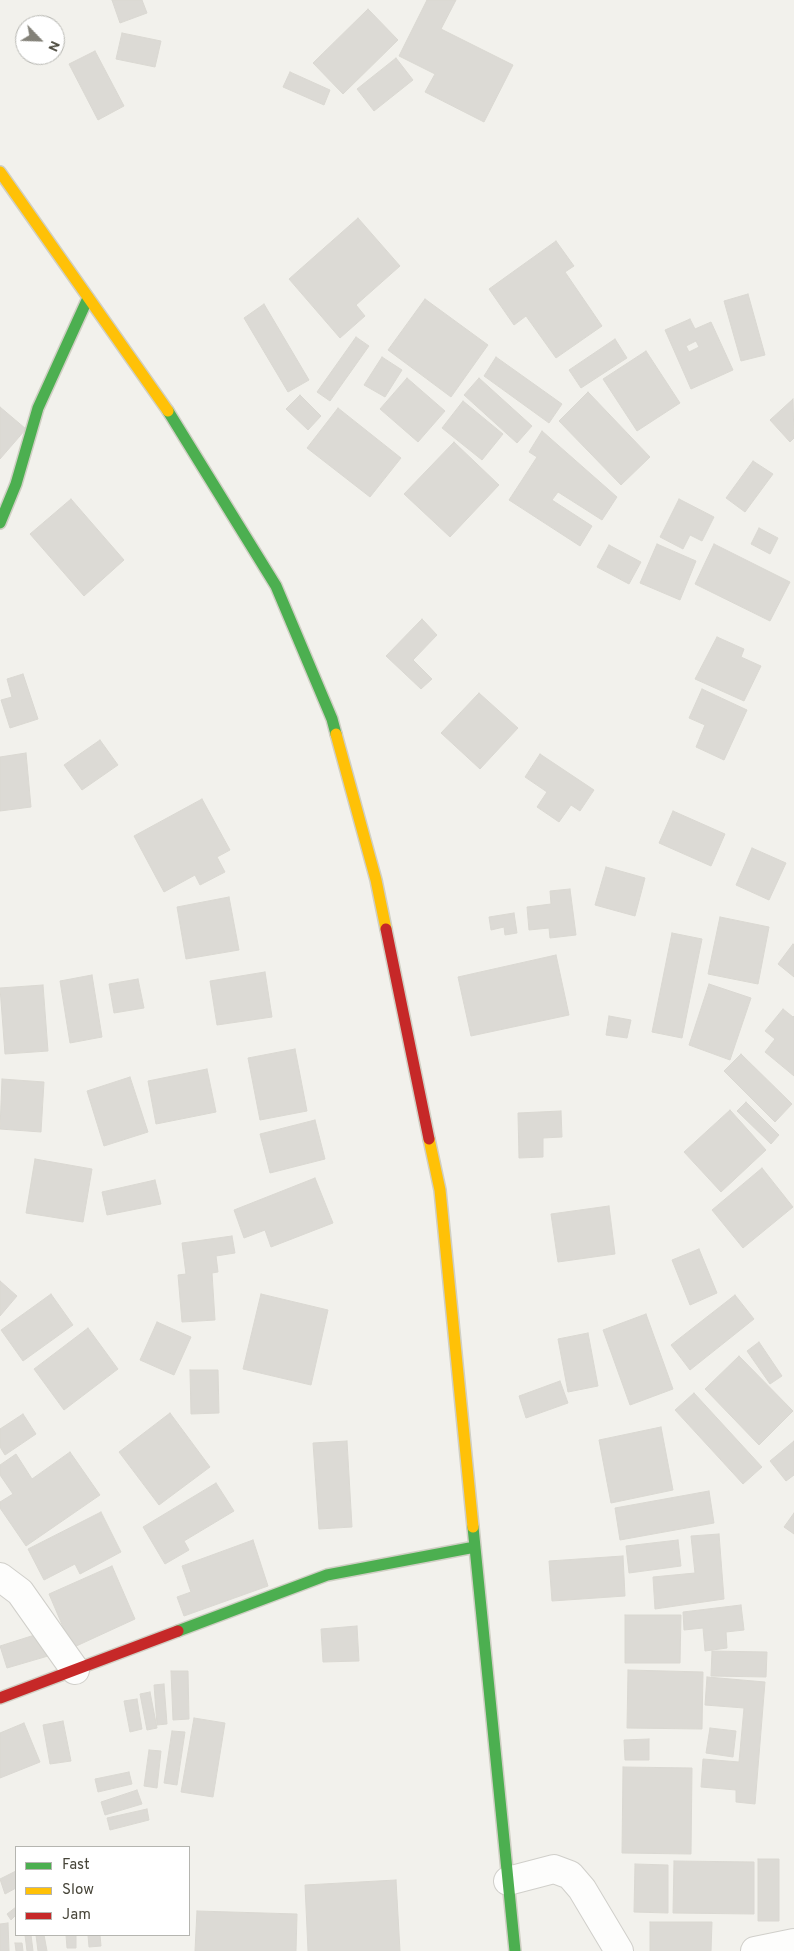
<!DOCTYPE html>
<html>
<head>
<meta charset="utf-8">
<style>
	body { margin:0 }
	#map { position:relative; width:794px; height:1951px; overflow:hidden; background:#f2f1ec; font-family:Overpass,sans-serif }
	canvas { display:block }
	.legend { position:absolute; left:15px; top:1846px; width:175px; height:90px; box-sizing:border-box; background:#fff; border:1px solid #b5b5b0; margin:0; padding:6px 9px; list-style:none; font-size:15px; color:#474539 }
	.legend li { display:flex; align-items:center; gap:10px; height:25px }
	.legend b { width:25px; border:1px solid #b5b5b0 }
	.north { position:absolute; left:15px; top:15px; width:50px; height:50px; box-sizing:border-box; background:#fff; border:1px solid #b5b5b0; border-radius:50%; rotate:114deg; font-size:14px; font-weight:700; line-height:20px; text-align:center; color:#474539 }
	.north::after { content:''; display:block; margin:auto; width:18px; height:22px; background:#838178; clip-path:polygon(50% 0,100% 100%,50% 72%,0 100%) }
</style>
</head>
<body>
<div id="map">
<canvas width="794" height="1951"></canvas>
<ul class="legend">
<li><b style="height:6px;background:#4caf50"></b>Fast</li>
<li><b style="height:6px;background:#ffc107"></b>Slow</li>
<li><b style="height:6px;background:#c62828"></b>Jam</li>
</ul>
<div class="north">N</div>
</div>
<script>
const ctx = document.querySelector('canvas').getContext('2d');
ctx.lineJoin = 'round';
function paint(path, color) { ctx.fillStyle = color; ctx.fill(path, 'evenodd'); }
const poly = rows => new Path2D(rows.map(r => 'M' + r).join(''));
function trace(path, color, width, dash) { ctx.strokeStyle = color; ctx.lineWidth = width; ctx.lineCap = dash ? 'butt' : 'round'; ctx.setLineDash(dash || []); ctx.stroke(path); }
const building = poly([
	[112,0,142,0,147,13,120,23,112,0],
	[427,0,456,0,441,29,513,65,484,122,425,92,435,74,399,56,427,0],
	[368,9,398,40,343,94,313,63,368,9],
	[122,33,161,41,155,67,116,59,122,33],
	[95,51,124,106,98,120,69,64,95,51],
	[396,58,413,80,374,111,357,89,396,58],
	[290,72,330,90,324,105,283,87,290,72],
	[358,218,400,266,356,305,365,316,340,338,289,279,358,218],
	[556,241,574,266,565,272,602,326,556,358,526,316,514,325,489,289,556,241],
	[748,294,765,355,741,361,724,301,748,294],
	[425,299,488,345,451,397,388,350,425,299],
	[264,304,309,380,288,392,244,318,264,304],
	[690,319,695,329,711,322,733,370,691,389,665,330,690,319],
	[696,341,699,347,689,352,686,346,696,341],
	[356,337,369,346,330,401,317,392,356,337],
	[615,339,627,358,581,388,569,370,615,339],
	[646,351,680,403,637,431,603,379,646,351],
	[382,357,402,370,385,397,364,385,382,357],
	[496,357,562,404,549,423,484,376,496,357],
	[407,378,445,411,418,442,380,409,407,378],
	[479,378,532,426,517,443,464,395,479,378],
	[588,392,650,457,621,485,559,421,588,392],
	[300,395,321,416,308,430,286,409,300,395],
	[793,399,794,438,790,442,770,420,793,399],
	[463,401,503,434,482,460,442,428,463,401],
	[0,407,26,429,0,459,0,407],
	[338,408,401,458,370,497,307,448,338,408],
	[542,431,617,497,602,520,558,492,552,500,592,526,580,546,509,500,537,457,529,452,542,431],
	[454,442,499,485,450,537,404,494,454,442],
	[753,461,773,474,745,512,726,498,753,461],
	[71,499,124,560,84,596,30,534,71,499],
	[679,499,714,517,702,541,690,535,683,549,660,537,679,499],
	[759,528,778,538,770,554,751,544,759,528],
	[657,544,696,561,680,600,640,583,657,544],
	[714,544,790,582,770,621,695,584,714,544],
	[609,545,641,562,629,584,597,567,609,545],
	[422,619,437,635,413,660,432,679,421,689,386,656,422,619],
	[717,637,744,649,741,657,761,666,744,701,695,679,717,637],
	[23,674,38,719,10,728,1,700,12,697,7,679,23,674],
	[702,689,747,710,724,760,696,747,705,725,689,718,702,689],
	[479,693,518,728,480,769,441,733,479,693],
	[100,740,118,765,82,790,64,765,100,740],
	[26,753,31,807,0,811,0,757,26,753],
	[540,754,594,790,580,811,571,805,559,822,537,807,547,792,525,777,540,754],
	[202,799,230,850,217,857,225,872,200,885,195,875,164,892,134,836,202,799],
	[673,811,725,834,711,866,659,843,673,811],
	[752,848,786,863,769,900,736,885,752,848],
	[606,867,645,878,635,916,595,905,606,867],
	[570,889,576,935,550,938,549,928,529,930,527,907,551,904,550,891,570,889],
	[229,897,239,950,186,959,177,907,229,897],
	[514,913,517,933,505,935,504,927,491,930,489,917,514,913],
	[720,917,769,927,758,984,708,974,720,917],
	[672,933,702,939,682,1038,652,1032,672,933],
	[793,944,794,945,794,977,778,964,793,944],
	[556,955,569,1015,471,1036,458,977,556,955],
	[265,972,272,1017,217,1025,210,981,265,972],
	[92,975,102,1037,70,1043,60,981,92,975],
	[138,979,144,1008,114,1013,109,984,138,979],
	[709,984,751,998,730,1060,689,1045,709,984],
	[43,985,48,1051,5,1054,0,988,43,985],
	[783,1009,793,1017,794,1016,794,1076,765,1052,775,1039,765,1031,783,1009],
	[609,1016,631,1020,627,1038,606,1035,609,1016],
	[295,1049,307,1111,260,1120,248,1058,295,1049],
	[741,1054,792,1104,775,1122,724,1071,741,1054],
	[207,1069,216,1112,156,1124,148,1081,207,1069],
	[130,1077,148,1132,104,1146,87,1091,130,1077],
	[2,1079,44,1082,41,1132,0,1129,2,1079],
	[746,1102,779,1135,771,1144,737,1111,746,1102],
	[730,1110,766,1150,721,1192,684,1152,730,1110],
	[561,1111,562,1137,543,1138,543,1157,519,1158,518,1113,561,1111],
	[315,1120,325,1159,270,1173,260,1134,315,1120],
	[35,1159,92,1169,83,1222,26,1213,35,1159],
	[762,1168,793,1207,743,1248,712,1210,762,1168],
	[315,1178,333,1223,271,1247,265,1230,244,1238,234,1210,315,1178],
	[155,1180,161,1204,107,1215,102,1192,155,1180],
	[609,1206,615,1254,558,1262,551,1214,609,1206],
	[232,1236,235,1253,216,1256,218,1272,212,1273,215,1320,182,1322,178,1275,186,1274,182,1243,232,1236],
	[699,1249,717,1293,690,1305,672,1260,699,1249],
	[0,1281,17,1296,0,1316,0,1281],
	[51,1294,73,1325,23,1361,1,1330,51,1294],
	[261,1294,328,1310,311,1385,243,1369,261,1294],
	[735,1295,754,1319,690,1370,671,1345,735,1295],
	[646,1314,673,1389,630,1405,603,1330,646,1314],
	[157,1322,191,1337,174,1375,140,1360,157,1322],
	[88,1328,118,1369,64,1410,34,1369,88,1328],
	[588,1333,598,1386,568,1392,558,1339,588,1333],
	[759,1342,782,1376,770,1384,747,1351,759,1342],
	[739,1356,793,1411,759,1445,705,1389,739,1356],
	[190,1370,218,1370,219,1413,191,1414,190,1370],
	[560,1381,568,1403,526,1418,519,1396,560,1381],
	[694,1393,762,1467,743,1484,675,1410,694,1393],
	[170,1413,210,1467,159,1505,119,1452,170,1413],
	[23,1414,36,1434,5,1455,0,1447,0,1429,23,1414],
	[661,1427,673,1490,611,1503,599,1440,661,1427],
	[347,1441,352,1527,319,1529,313,1443,347,1441],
	[794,1441,794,1475,786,1481,770,1461,794,1441],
	[70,1452,100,1495,26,1546,0,1508,0,1502,13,1494,0,1475,0,1465,16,1454,32,1479,70,1452],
	[216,1483,234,1511,184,1541,189,1550,165,1564,143,1527,216,1483],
	[709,1491,714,1523,620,1540,615,1508,709,1491],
	[101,1512,121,1552,80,1574,75,1564,44,1580,28,1549,101,1512],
	[794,1513,794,1534,784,1527,794,1513],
	[719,1534,724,1599,655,1609,653,1577,695,1573,691,1536,719,1534],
	[253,1540,268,1586,184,1616,177,1597,191,1592,182,1566,253,1540],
	[678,1540,681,1566,629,1573,626,1546,678,1540],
	[623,1556,625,1596,552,1601,549,1561,623,1556],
	[112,1566,135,1619,72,1648,49,1594,112,1566],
	[741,1605,744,1630,726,1632,727,1648,705,1651,703,1628,684,1630,683,1612,741,1605],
	[625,1615,681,1615,680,1663,625,1663,625,1615],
	[357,1626,359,1661,323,1662,321,1629,357,1626],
	[41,1633,48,1656,7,1668,0,1646,41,1633],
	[712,1651,767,1652,766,1677,711,1676,712,1651],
	[628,1670,703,1672,702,1729,627,1728,628,1670],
	[171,1671,188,1671,189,1719,173,1720,171,1671],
	[707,1677,765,1682,755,1804,736,1802,736,1790,701,1787,703,1759,739,1762,744,1708,705,1705,707,1677],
	[164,1684,167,1724,157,1725,154,1685,164,1684],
	[150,1692,157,1728,147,1730,140,1694,150,1692],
	[137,1699,142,1729,130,1732,124,1701,137,1699],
	[194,1718,225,1723,213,1797,181,1792,194,1718],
	[63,1721,71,1761,50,1764,43,1725,63,1721],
	[24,1723,40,1762,0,1778,0,1733,24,1723],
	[710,1728,736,1731,733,1757,706,1753,710,1728],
	[172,1731,185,1732,177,1785,164,1783,172,1731],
	[649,1739,649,1760,625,1760,624,1740,649,1739],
	[149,1750,161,1751,157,1788,144,1786,149,1750],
	[623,1767,692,1768,691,1854,622,1853,623,1767],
	[129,1772,132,1784,98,1792,95,1779,129,1772],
	[137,1790,142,1804,105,1815,101,1802,137,1790],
	[147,1809,149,1820,110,1830,107,1818,147,1809],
	[758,1859,779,1859,779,1921,758,1921,758,1859],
	[674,1861,754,1862,754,1914,673,1913,674,1861],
	[635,1864,668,1865,668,1913,634,1912,635,1864],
	[16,1871,16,1888,5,1894,0,1879,16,1871],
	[396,1880,400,1951,308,1951,305,1885,396,1880],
	[16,1907,16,1915,11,1920,7,1914,16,1907],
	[197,1911,297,1914,296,1951,195,1951,197,1911],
	[650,1922,712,1922,711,1951,650,1951,650,1922],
	[8,1923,9,1951,0,1951,0,1924,8,1923],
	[25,1935,31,1935,33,1951,27,1951,25,1935],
	[36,1935,44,1935,47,1951,38,1951,36,1935],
	[66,1935,76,1935,76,1948,67,1948,66,1935],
	[88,1935,100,1935,101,1946,89,1947,88,1935],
	[15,1943,22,1943,23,1951,16,1951,15,1943]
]);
paint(building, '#dcdad5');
trace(building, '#dad8d2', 1);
const street = poly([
	[0,1577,20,1592,75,1670],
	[508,1881,554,1869,570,1875,582,1889,619,1951],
	[755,1951,794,1943]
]);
const fast = poly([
	[168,411,276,586,332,719,336,734],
	[0,523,16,484,38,408,88,298],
	[473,1527,515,1951],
	[178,1631,327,1575,475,1547]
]);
const slow = poly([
	[0,172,168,411],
	[336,734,376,880,386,929],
	[429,1139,440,1190,473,1527]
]);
const jam = poly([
	[386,929,429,1139],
	[0,1698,178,1631]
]);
trace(street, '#d0cfca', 30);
trace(fast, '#d0cfc4', 14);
trace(slow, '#d0cfc4', 14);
trace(jam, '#d0cfc4', 14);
trace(street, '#fdfdfc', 28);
trace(fast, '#4caf50', 11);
trace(slow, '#ffc107', 11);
trace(jam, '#c62828', 11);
</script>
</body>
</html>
